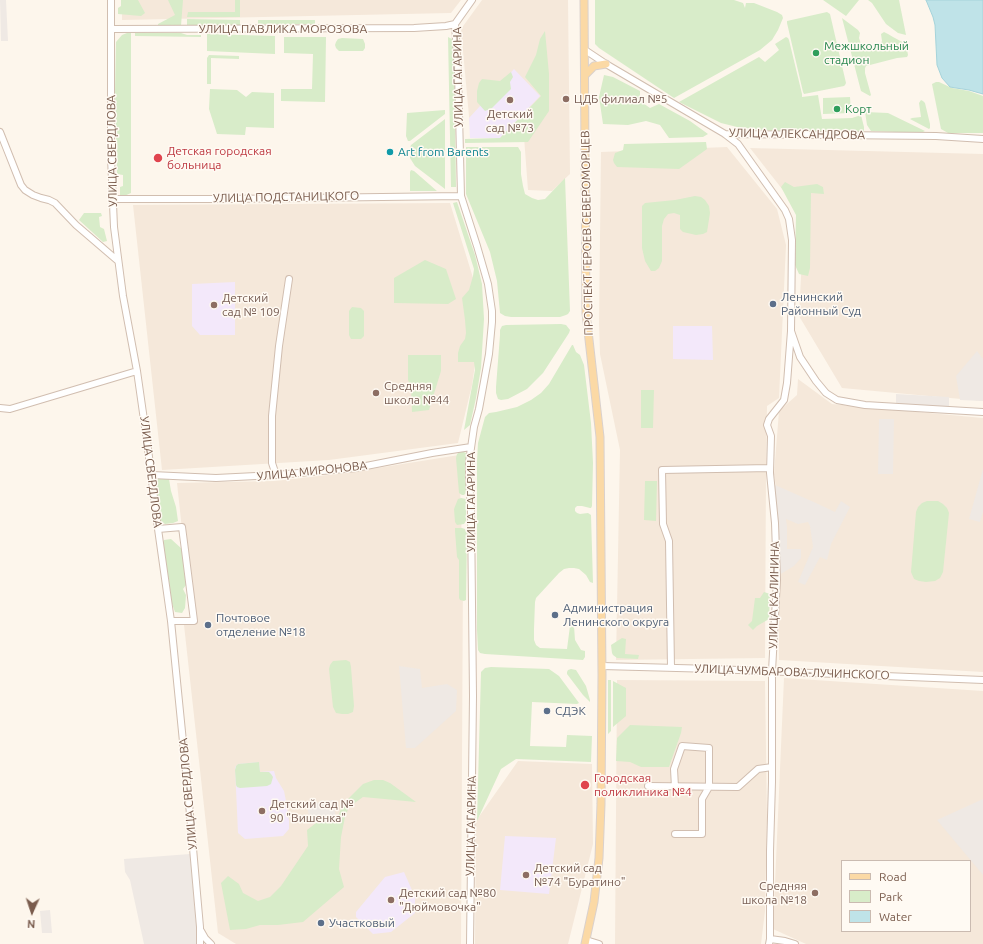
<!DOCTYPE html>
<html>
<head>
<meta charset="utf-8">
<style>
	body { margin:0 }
	#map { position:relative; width:983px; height:944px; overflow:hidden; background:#fdf6ec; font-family:Ubuntu,sans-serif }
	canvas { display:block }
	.legend { position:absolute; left:841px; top:860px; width:130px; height:72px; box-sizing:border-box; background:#fffaf3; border:1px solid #cabbb1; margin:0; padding:5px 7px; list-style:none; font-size:12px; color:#7a5c4d }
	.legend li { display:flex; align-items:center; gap:8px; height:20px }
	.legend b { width:20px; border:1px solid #cabbb1 }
	.north { position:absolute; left:12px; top:892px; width:40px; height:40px; -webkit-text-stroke:3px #fffaf3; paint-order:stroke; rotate:183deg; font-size:11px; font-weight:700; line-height:16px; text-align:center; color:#7a5c4d }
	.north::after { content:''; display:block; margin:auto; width:14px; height:18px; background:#7a5c4d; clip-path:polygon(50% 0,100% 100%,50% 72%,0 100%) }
</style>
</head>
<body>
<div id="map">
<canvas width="983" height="944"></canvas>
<ul class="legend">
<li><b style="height:5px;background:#fbd9a5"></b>Road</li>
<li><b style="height:11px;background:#d8ecc9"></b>Park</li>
<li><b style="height:11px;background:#bfe3e8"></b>Water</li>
</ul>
<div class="north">N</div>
</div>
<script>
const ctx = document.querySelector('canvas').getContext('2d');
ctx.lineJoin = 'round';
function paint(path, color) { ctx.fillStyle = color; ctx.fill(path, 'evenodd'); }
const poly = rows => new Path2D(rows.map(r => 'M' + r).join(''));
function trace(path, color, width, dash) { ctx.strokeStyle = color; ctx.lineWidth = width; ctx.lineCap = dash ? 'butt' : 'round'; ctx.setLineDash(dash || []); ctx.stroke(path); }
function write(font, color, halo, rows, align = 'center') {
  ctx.font = font + ' Ubuntu,sans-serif'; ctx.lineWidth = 3; ctx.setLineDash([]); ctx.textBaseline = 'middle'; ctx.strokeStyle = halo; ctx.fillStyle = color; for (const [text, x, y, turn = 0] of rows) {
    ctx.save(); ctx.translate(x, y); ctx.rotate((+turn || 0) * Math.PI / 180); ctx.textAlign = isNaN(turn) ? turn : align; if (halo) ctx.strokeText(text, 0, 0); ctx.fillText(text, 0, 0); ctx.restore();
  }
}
paint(poly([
	[122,0,461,0,451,13,122,20],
	[482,0,568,0,570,174,552,191,528,190,524,137,471,138,461,29],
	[727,147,777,209,786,245,779,398,767,406,766,473,765,658,616,660,620,450,600,354,599,323,601,152],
	[750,148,983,154,983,401,842,388,799,316,804,217],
	[450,203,474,281,480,331,472,385,458,443,329,460,162,470,133,205],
	[798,379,832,404,983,418,983,672,779,660,778,501,774,474,779,411,797,395],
	[459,455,463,573,461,944,236,944,218,933,184,625,192,622,177,483,275,481,346,473],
	[784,678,983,691,983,944,806,944,773,929],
	[842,861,970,861,970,931,842,931],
	[617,680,765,681,767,820,765,911,761,944,615,944],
	[518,761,592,764,593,844,568,944,475,944,476,821]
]), '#f5e8da');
paint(poly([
	[0,0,6,0,8,41,1,41],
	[977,351,983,359,983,401,960,400,956,376],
	[896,394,949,397,949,408,896,406],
	[879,419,894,419,893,474,878,474],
	[983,469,983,512,980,522,969,519],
	[775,485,816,503,835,512,841,501,850,507,831,544,827,560,820,557,805,585,798,582,813,547,810,526,808,522,798,524,786,519,787,527,787,549,801,549,801,558,794,566,779,575,778,513,774,497],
	[399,666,420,669,422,688,447,684,457,690,456,711,415,748,406,748],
	[983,799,983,875,937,820],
	[333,800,336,818,310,823,307,805],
	[190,854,196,922,196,944,144,944,130,880,125,872,124,859],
	[50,910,52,933,42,933,40,911]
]), '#efe9e4');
paint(poly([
	[514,69,540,96,500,138,470,138,469,118],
	[235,282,235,335,200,335,192,326,192,284],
	[673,326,712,326,713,360,673,359],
	[259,762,260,772,274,771,276,778,284,791,286,801,289,821,289,829,283,836,245,839,238,833,235,767,238,764],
	[505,836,556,838,549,894,500,890],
	[404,872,415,897,415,913,391,932,373,934,356,917,356,912,385,877]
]), '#f3e8fa');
paint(poly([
	[121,0,138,0,145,13,141,16,118,14,118,8,121,6],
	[168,0,183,0,181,26,158,26,158,24,175,15],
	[235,0,240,0,240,17,187,17,188,12,235,12],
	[595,0,734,0,743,3,745,8,746,3,754,3,777,12,782,15,783,18,778,30,772,40,760,50,674,98,599,48,595,44],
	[823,0,859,0,846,16],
	[868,0,899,0,906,35,898,33,886,24,872,3],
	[827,12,830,14,846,83,845,85,844,86,804,94,803,92,787,23,787,21],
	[842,18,858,30,860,33,859,38,861,44,866,48,870,49,876,48,880,45,882,41,881,34,884,32,888,34,893,37,906,44,908,55,907,57,897,58,866,66,865,68,865,73,871,95,870,96,861,91],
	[187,19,240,20,240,25,187,26],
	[258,20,315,20,315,24,258,24],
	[545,31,549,74,549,111,528,142,465,143,465,139,500,138,541,96,525,77,536,55,540,39],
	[127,33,131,33,131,193,122,197,120,197,120,187,123,186,123,175,117,174,115,92,116,42,122,35],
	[135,33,181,33,187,35,201,35,201,37,135,36],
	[207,34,275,36,275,54,207,51],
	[284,37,326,37,325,102,281,101,281,89,312,89,313,54,284,53],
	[448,37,454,40,456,187,451,187],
	[786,37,788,38,789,40,802,94,802,97,818,95,822,119,852,118,861,115,864,127,864,132,772,131,737,127,721,123,679,102,759,57,765,62,779,50,775,44],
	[342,38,363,39,365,44,365,48,363,51,339,51,336,48,335,45,336,42,338,39],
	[209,55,239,56,239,59,211,58,211,84,207,84,207,58],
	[511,72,513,77,510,82,511,89,492,108,485,111,477,102,477,91,479,83,482,79,500,81],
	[604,75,613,77,640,91,640,101,650,108,659,104,690,121,708,134,703,137,669,138,660,125,646,121,628,125,603,124,599,97],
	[936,82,939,82,952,88,969,91,983,96,983,133,948,133,941,129,932,84],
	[210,89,237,90,246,97,252,92,274,93,274,128,246,127,245,135,217,134,209,109],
	[850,97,851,113,823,114,823,98],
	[921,100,923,101,925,103,930,124,930,128,929,129,910,119,912,118,921,117,919,103],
	[445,110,445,114,410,141,408,141,406,136,407,113],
	[865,112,888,113,925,131,921,133,871,131,867,125],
	[445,119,445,189,415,166,410,158,410,148,411,145],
	[706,142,707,149,679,169,617,167,614,163,613,160,615,153,623,150,624,144],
	[466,147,518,147,521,152,521,174,523,186,525,194,532,198,538,200,545,199,565,178,570,311,568,314,566,315,560,317,511,317,505,316,500,313,497,281,490,252,466,194],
	[411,170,414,171,437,191,410,191,410,172],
	[785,182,794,187,817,184,823,187,824,194,811,193,810,268,808,276,799,274,795,265,796,215,781,187],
	[695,196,701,197,705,200,709,206,710,213,707,232,703,234,696,235,683,232,680,229,680,215,674,213,668,214,664,219,662,226,662,261,659,268,655,271,651,271,645,261,642,248,642,206,645,203,675,200],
	[457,202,475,255,482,284,484,319,481,368,476,398,470,425,464,430,475,370,474,362,458,362,458,353,460,346,465,339,466,333,465,320,462,298,469,290,473,276,474,269,453,203],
	[84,213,101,213,102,216,99,217,100,227,104,229,107,241,103,242,79,220],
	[425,260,446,269,456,299,448,304,394,303,394,278],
	[352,307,361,308,364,311,364,336,361,339,351,339,349,335,349,311],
	[561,324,566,325,570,330,569,333,543,373,527,389,508,399,501,400,498,399,496,393,496,387,500,335,500,330,502,326,506,325],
	[572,345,573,345,576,352,580,355,584,365,591,423,593,463,592,506,591,508,590,508,582,506,577,506,575,508,575,511,577,513,580,514,588,513,591,515,593,583,590,582,586,575,579,569,574,568,569,568,564,569,559,573,536,598,535,602,534,629,534,640,536,645,540,648,567,649,570,626,574,626,575,640,581,650,585,651,585,657,583,660,485,654,480,653,478,650,477,630,477,461,478,443,485,417,489,413,496,412,517,407,531,400,541,393,549,384],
	[408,355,441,355,441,371,429,410,412,412,411,387,408,380],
	[641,390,654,390,653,428,641,428],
	[461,451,466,453,466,493,464,495,462,495,459,493,456,458,457,454],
	[165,477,169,479,171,491,176,507,178,521,173,523,165,524,160,520,155,485,157,478],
	[645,481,657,481,656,521,644,520],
	[461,498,466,499,466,521,464,524,457,525,455,522,454,509,458,499],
	[927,501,938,501,943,504,947,508,949,513,943,572,940,578,935,581,926,582,919,581,914,579,911,572,916,512,918,507,922,503],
	[455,528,462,528,465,529,467,534,466,598,466,600,464,601,460,600,459,598,459,560,457,557,455,531],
	[171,539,182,549,186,585,183,589,186,595,185,608,182,613,175,612,171,601,163,542,164,540],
	[764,592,770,594,769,619,757,626,753,630,748,625,752,621,755,598,760,598],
	[622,638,626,639,625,654,639,655,638,659,617,658,613,655,612,653,611,645],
	[346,660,350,662,351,667,354,706,353,712,348,714,342,714,336,713,333,707,329,669,330,665,333,661],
	[491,667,549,669,559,676,579,703,577,704,532,702,530,746,566,747,567,735,592,736,591,762,516,759,501,769,477,821,481,672,485,668],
	[571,669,576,670,586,686,590,700,590,702,583,695,567,674,567,672,568,670],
	[608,680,611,680,611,731,608,734],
	[613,681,626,688,626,716,613,727],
	[630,725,682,727,681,733,669,767,641,767,630,762,616,761,617,738],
	[259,762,260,772,269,772,271,774,273,777,271,784,267,786,240,788,237,787,236,785,235,770,236,766,238,764],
	[374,780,383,780,390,783,416,802,363,797,349,807,345,817,341,837,339,869,344,887,303,922,278,925,260,925,246,929,230,930,221,883,228,876,239,884,243,893,258,901,270,897,281,886,308,846,307,830,316,823,337,819,343,804,363,784]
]), '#d8ecc9');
const water = poly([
	[926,0,983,0,983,94,969,90,956,88,950,87,942,78,937,65,935,25,933,17,926,0]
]);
paint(water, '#bfe3e8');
trace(water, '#a5d3da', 1);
const minor = poly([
	[111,0,111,157,114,227,123,296,137,371,147,441,158,529,171,621,188,792,200,927,200,944],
	[111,29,414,28,446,26,455,24],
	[585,50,606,64,725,134,738,144,785,210,789,219,792,240,791,331,800,357,816,381,826,393,837,400,865,405,983,412],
	[0,132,21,185,25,190,33,195,41,198,49,200,55,203,76,225,118,261],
	[725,134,936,136,983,139],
	[112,199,224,199,461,196],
	[0,408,10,409,137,371],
	[152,475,216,478,276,475,356,468,432,453,471,447],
	[276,475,272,463,272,416,279,346,289,279],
	[158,529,182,527,185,550,194,621,171,621],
	[602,666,714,669,983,680],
	[671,668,669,541,663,524,662,470,770,468],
	[648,786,738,787,758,769,772,767],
	[675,787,674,769,682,746,709,748,709,787,702,799,702,834,675,834],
	[201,931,205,938,211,944],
	[770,939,770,851,772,782,772,671,777,580,775,523,770,473,771,436,767,425,769,419,784,400,787,383,791,331],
	[586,940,599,944],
	[470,944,473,696,471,511,469,478,469,462,474,427,479,409,489,354,492,322,492,311,488,284,477,246,461,196,458,72,455,24,472,0],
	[769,944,770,939,785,941,795,944]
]);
const major = poly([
	[584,0,586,313,600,437,602,675,601,804,599,858,594,902,585,944],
	[585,75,594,66,606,64]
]);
trace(minor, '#d1beb0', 8);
trace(major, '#dad1cd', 9);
trace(minor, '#fff', 6);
trace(major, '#fbd9a5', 7);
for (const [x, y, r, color] of [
	[816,53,4,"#2e9e5b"],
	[566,99,4,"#8d6e63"],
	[510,100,4,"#8d6e63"],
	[837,109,4,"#2e9e5b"],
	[390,152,4,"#0f9aa8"],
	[158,158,5,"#e0444e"],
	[773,304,4,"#5c6f8a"],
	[214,305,4,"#8d6e63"],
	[376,393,4,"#8d6e63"],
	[555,615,4,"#5c6f8a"],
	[208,625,4,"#5c6f8a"],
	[547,711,4,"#5c6f8a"],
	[585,785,5,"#e0444e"],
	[262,811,4,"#8d6e63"],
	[526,875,4,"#8d6e63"],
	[815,893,4,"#8d6e63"],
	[391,900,4,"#8d6e63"],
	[321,923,4,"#5c6f8a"]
]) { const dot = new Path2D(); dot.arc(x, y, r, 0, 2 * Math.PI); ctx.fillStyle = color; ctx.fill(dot); trace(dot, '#fffaf3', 1.5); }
write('12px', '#7a5c4d', '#fffaf3', [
	["УЛИЦА ПАВЛИКА МОРОЗОВА",283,29],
	["УЛИЦА ГАГАРИНА",458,77,-91],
	["УЛИЦА АЛЕКСАНДРОВА",797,134,1],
	["УЛИЦА СВЕРДЛОВА",112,151,-91],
	["УЛИЦА ПОДСТАНИЦКОГО",286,197,-1],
	["ПРОСПЕКТ ГЕРОЕВ СЕВЕРОМОРЦЕВ",587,233,-91],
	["УЛИЦА МИРОНОВА",312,471,-6],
	["УЛИЦА СВЕРДЛОВА",151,472,83],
	["УЛИЦА ГАГАРИНА",471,502,-90],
	["УЛИЦА КАЛИНИНА",774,595,-89],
	["УЛИЦА ЧУМБАРОВА-ЛУЧИНСКОГО",792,672,2],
	["УЛИЦА СВЕРДЛОВА",188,794,-95],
	["УЛИЦА ГАГАРИНА",471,826,-89]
]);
write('12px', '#27864d', '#fffaf3', [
	["Межшкольный",824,46],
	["стадион",824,60],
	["Корт",845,109]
], 'left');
write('12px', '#785e54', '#fffaf3', [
	["ЦДБ филиал №5",574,99],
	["Детский",510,114,"center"],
	["сад №73",510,128,"center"],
	["Детский",222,298],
	["сад № 109",222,312],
	["Средняя",384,386],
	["школа №44",384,400],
	["Детский сад №",270,804],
	["90 \"Вишенка\"",270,818],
	["Детский сад",534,868],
	["№74 \"Буратино\"",534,882],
	["Средняя",807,886,"right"],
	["школа №18",807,900,"right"],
	["Детский сад №80",399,893],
	["\"Дюймовочка\"",399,907]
], 'left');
write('12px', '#be3a42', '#fffaf3', [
	["Детская городская",167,151],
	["больница",167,165],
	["Городская",594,778],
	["поликлиника №4",594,792]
], 'left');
write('12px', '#0d838f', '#fffaf3', [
	["Art from Barents",398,152]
], 'left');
write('12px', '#4e5e75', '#fffaf3', [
	["Ленинский",781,297],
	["Районный Суд",781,311],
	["Администрация",563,608],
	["Ленинского округа",563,622],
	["Почтовое",216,618],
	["отделение №18",216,632],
	["СДЭК",555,711],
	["Участковый",329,923]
], 'left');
</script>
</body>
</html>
